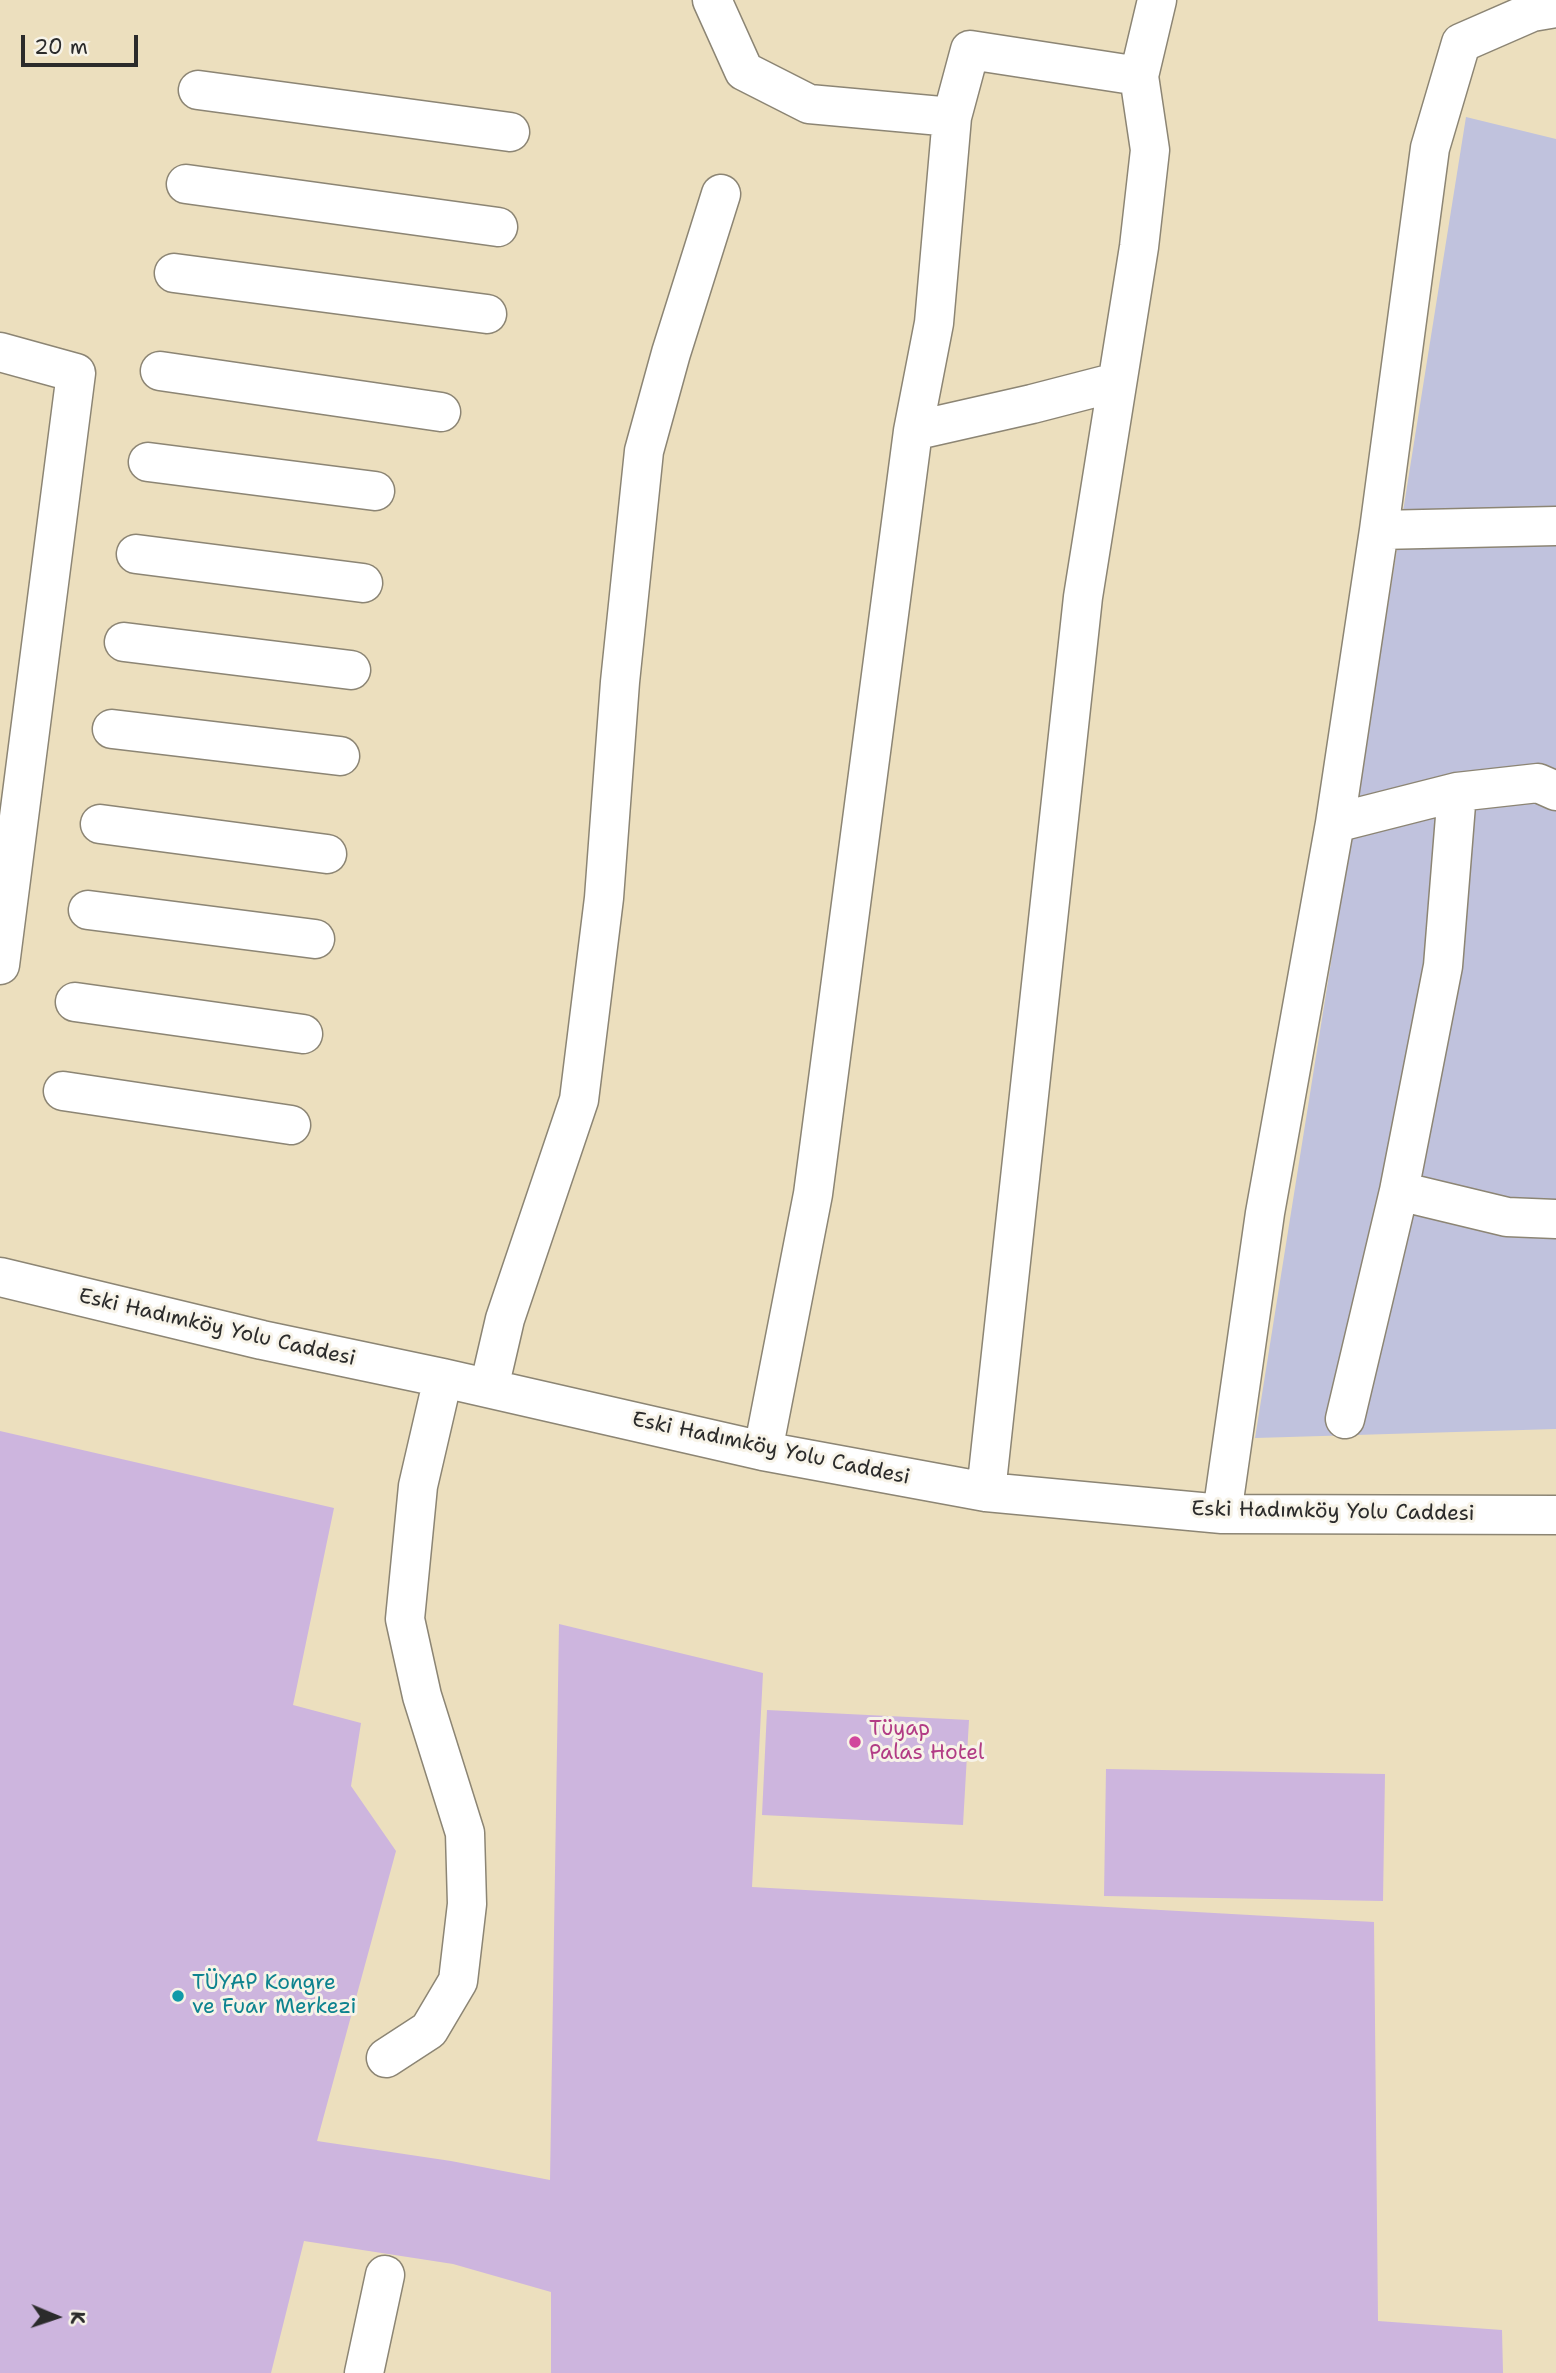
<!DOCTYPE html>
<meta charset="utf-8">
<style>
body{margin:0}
#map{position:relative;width:1556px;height:2373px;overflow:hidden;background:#ecdfbe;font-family:"Shantell Sans",sans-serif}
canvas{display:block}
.north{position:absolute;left:21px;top:2282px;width:70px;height:70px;-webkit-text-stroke:5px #f7f3e8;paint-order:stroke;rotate:92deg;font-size:19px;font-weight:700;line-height:28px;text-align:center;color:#2b2b2b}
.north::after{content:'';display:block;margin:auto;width:24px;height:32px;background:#2b2b2b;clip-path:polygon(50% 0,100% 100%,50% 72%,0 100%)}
.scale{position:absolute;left:21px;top:35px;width:117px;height:32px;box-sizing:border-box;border:4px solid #2b2b2b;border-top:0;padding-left:9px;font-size:21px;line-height:24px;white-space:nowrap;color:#2b2b2b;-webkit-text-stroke:5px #f7f3e8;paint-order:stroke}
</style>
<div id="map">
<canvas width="1556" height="2373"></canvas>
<div class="north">K</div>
<div class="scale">20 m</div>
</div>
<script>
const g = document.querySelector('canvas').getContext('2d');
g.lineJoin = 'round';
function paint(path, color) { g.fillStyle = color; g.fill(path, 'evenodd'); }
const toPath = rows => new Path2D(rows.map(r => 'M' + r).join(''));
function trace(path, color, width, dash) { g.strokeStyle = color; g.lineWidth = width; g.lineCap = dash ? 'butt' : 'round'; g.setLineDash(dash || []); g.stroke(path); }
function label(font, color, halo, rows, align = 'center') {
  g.font = font + ' "Shantell Sans",sans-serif'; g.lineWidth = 6; g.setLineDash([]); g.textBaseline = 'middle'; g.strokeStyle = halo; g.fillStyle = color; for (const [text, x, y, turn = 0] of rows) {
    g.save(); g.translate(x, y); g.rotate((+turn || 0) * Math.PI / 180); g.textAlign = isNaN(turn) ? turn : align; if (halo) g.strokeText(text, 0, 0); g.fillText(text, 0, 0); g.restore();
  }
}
paint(toPath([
 [1466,117,1556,139,1556,1429,1255,1438]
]), '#c0c2dd');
paint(toPath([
 [0,1431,334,1508,293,1705,361,1723,351,1786,396,1851,317,2141,451,2161,550,2180,559,1624,763,1673,752,1887,1374,1922,1378,2321,1502,2330,1503,2373,551,2373,551,2292,453,2264,304,2241,271,2373,0,2373],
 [767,1710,969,1720,963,1825,762,1815],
 [1106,1769,1385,1774,1383,1901,1104,1896]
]), '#cdb5de');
const minor = toPath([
 [712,0,744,71,809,104,952,117],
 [1139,76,1157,0],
 [198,90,510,132],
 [186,184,498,227],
 [174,273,487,314],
 [0,352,76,373,0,965],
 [160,371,441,412],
 [913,431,1032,404,1117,382],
 [148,462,375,491],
 [1379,530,1556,526],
 [136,554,363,583],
 [124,642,351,670],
 [112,729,340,756],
 [1335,823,1457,792,1538,783,1556,791],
 [100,824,327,854],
 [88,910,315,939],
 [75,1002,303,1034],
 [63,1091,291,1125],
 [1399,1191,1507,1217,1556,1219],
 [0,1277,262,1340,443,1378,763,1451,986,1492,1222,1514,1556,1515],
 [489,1388,505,1319,579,1100,604,898,620,682,644,451,671,353,721,194],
 [1345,1419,1399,1191,1443,966,1457,792],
 [763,1451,813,1194,913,431,934,323,952,117,970,50,1139,76,1150,150,1139,247,1083,597,986,1492],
 [1222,1514,1265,1213,1335,823,1379,530,1430,148,1461,43,1532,12,1556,8],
 [386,2058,429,2030,458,1981,467,1904,465,1833,422,1696,405,1619,418,1486,443,1378],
 [364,2373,385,2275]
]);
trace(minor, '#8c8574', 41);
trace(minor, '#fff', 38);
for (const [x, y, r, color] of [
 [855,1742,7,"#d1479c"],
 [178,1996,7,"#0f9aa8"]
]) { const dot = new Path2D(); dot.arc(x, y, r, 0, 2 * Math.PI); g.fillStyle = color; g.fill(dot); trace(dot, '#f7f3e8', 2.5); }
label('21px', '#2b2b2b', '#f7f3e8', [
 ["Eski Hadımköy Yolu Caddesi",217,1328,13],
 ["Eski Hadımköy Yolu Caddesi",771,1449,12],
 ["Eski Hadımköy Yolu Caddesi",1333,1512,1]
]);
label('21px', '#b23c85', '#f7f3e8', [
 ["Tüyap",869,1730],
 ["Palas Hotel",869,1754]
], 'left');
label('21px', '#0d838f', '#f7f3e8', [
 ["TÜYAP Kongre",192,1984],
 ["ve Fuar Merkezi",192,2008]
], 'left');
</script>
